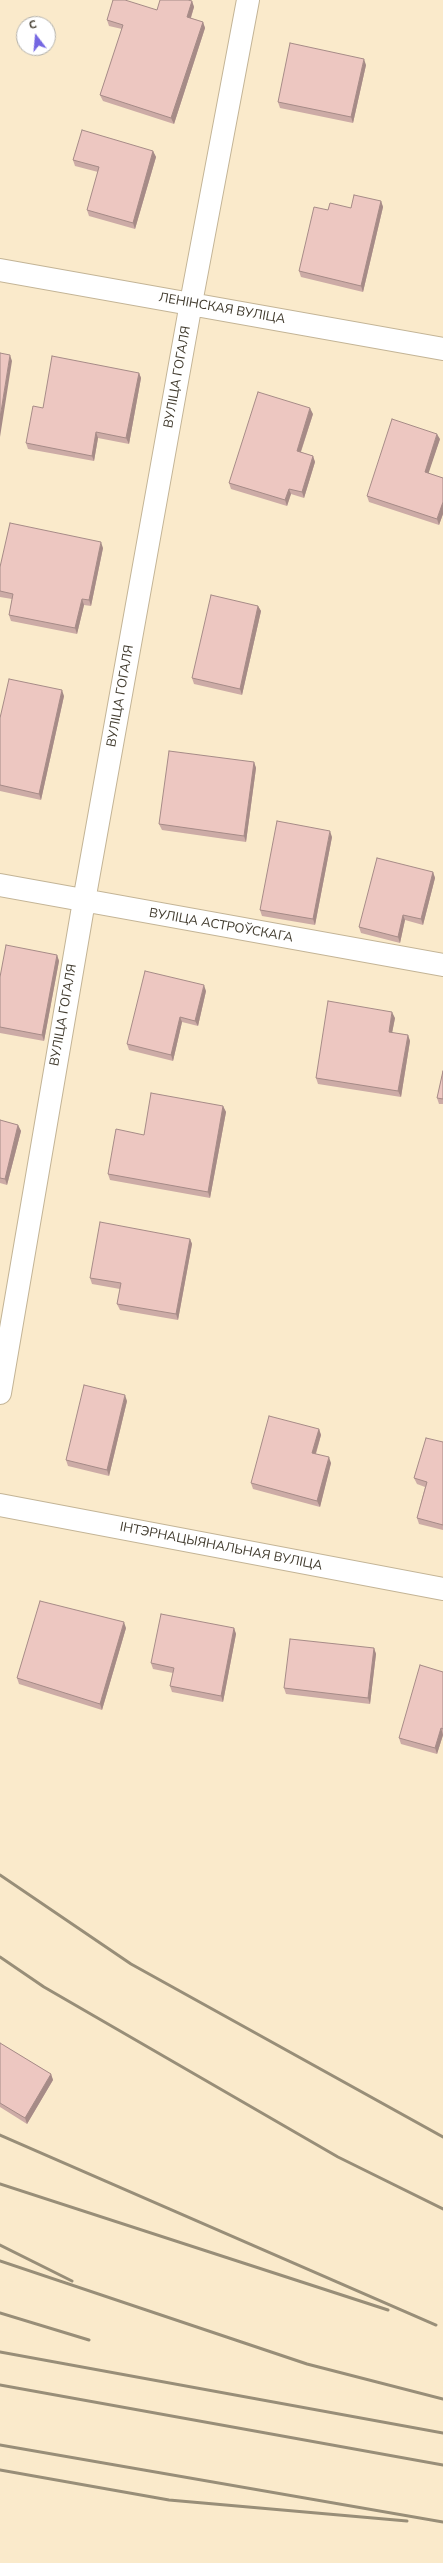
<!DOCTYPE html>
<meta charset="utf-8">
<style>
body{margin:0}
#map{position:relative;width:443px;height:2563px;overflow:hidden;background:#faeacb;font-family:"Nunito Sans",sans-serif}
canvas{display:block}
.north{position:absolute;left:16px;top:16px;width:40px;height:40px;box-sizing:border-box;background:#fff;border:1px solid #b3b1ab;border-radius:50%;rotate:344deg;font-size:11px;font-weight:700;line-height:16px;text-align:center;color:#413b2e}
.north::after{content:'';display:block;margin:auto;width:14px;height:18px;background:#7567e2;clip-path:polygon(50% 0,100% 100%,50% 72%,0 100%)}
</style>
<div id="map">
<canvas width="443" height="2563"></canvas>
<div class="north">С</div>
</div>
<script>
const g = document.querySelector('canvas').getContext('2d');
g.lineJoin = 'round';
const toPath = rows => new Path2D(rows.map(r => 'M' + r).join(''));
function trace(path, color, width, dash) { g.strokeStyle = color; g.lineWidth = width; g.lineCap = dash ? 'butt' : 'round'; g.setLineDash(dash || []); g.stroke(path); }
function paint(path, color) { g.fillStyle = color; g.fill(path, 'evenodd'); }
function label(font, color, halo, rows, align = 'center') {
  g.font = font + ' "Nunito Sans",sans-serif'; g.lineWidth = 4; g.setLineDash([]); g.textBaseline = 'middle'; g.strokeStyle = halo; g.fillStyle = color; for (const [text, x, y, turn = 0] of rows) {
    g.save(); g.translate(x, y); g.rotate((+turn || 0) * Math.PI / 180); g.textAlign = isNaN(turn) ? turn : align; if (halo) g.strokeText(text, 0, 0); g.fillText(text, 0, 0); g.restore();
  }
}
const minor = toPath([
 [0,270,443,349],
 [0,885,443,965],
 [0,1393,84,901,191,303,248,0],
 [0,1505,443,1589]
]);
trace(minor, '#c3b496', 24);
trace(minor, '#fff', 22);
trace(toPath([
 [0,1875,131,1964,443,2137],
 [0,1957,44,1987,338,2157,443,2209],
 [0,2135,436,2325],
 [0,2184,388,2310],
 [0,2245,72,2281],
 [0,2261,307,2364,443,2399],
 [0,2313,89,2340],
 [0,2352,443,2433],
 [0,2385,443,2465],
 [0,2445,443,2522],
 [0,2470,169,2500,407,2521]
]), '#988e78', 3);
paint(toPath([
 [192,1,194,7,191,18,203,22,205,28,174,124,103,101,100,95,122,29,109,26,107,20,157,10],
 [366,65,353,123,280,108,278,102],
 [153,151,156,157,135,229,89,216,87,210,98,172,75,166,73,160],
 [381,201,383,207,363,292,301,277,299,271,328,210,351,208],
 [139,373,141,378,129,444,98,438,94,461,28,449,26,443],
 [313,414,301,452,313,456,315,462,304,498,291,494,287,506,231,489,229,483],
 [440,439,428,473,443,478,443,514,439,525,369,502,367,496],
 [103,548,91,606,84,605,77,634,11,621,9,615,12,599,0,597,0,567],
 [258,606,261,611,242,695,194,684,192,678],
 [64,696,41,800,0,791,0,718],
 [254,762,256,768,246,842,162,830,159,824],
 [332,837,315,925,262,916,260,910],
 [433,872,435,878,423,925,405,920,400,943,361,933,359,927],
 [57,955,59,961,44,1041,0,1033,0,977],
 [206,991,198,1026,182,1022,173,1061,129,1050,127,1044],
 [395,1018,392,1033,408,1035,410,1041,401,1097,318,1084,316,1078],
 [443,1071,443,1104,439,1104,437,1098],
 [223,1106,226,1112,210,1198,110,1180,108,1174,144,1135],
 [0,1120,18,1125,21,1131,7,1185,0,1183],
 [190,1239,192,1244,178,1320,120,1310,117,1304,120,1289,92,1284,90,1278],
 [127,1401,109,1476,68,1466,66,1460],
 [319,1429,321,1435,316,1454,331,1463,320,1507,253,1489,251,1483],
 [443,1442,443,1530,419,1524,417,1518,425,1487,417,1484,414,1478],
 [126,1628,102,1710,19,1684,17,1678],
 [234,1628,236,1634,223,1702,172,1692,170,1686,173,1673,153,1669,151,1663],
 [374,1648,376,1654,370,1704,286,1694,284,1688],
 [443,1672,443,1735,437,1754,401,1744,399,1738],
 [0,2043,51,2074,53,2080,27,2124,0,2107]
]), '#ccaba6');
paint(toPath([
 [192,1,194,7,189,23,187,17],
 [203,22,205,28,174,124,171,118],
 [364,59,366,65,353,123,351,117],
 [153,151,156,157,135,229,133,223],
 [381,201,383,207,363,292,361,286],
 [10,355,12,361,0,437,0,418],
 [139,373,141,378,129,444,126,438],
 [310,408,313,414,299,457,297,451],
 [96,432,98,438,94,461,92,456],
 [437,434,440,439,427,478,425,472],
 [313,456,315,462,304,498,302,492],
 [289,489,291,494,287,506,285,500],
 [443,502,443,514,439,525,437,519],
 [101,542,103,548,91,606,89,600],
 [82,599,84,605,77,634,75,628],
 [258,606,261,611,242,695,240,689],
 [62,690,64,696,41,800,39,794],
 [254,762,256,768,246,842,244,836],
 [330,831,332,837,315,925,313,919],
 [433,872,435,878,423,925,421,919],
 [403,915,405,920,400,943,398,937],
 [57,955,59,961,44,1041,42,1035],
 [204,985,206,991,198,1026,195,1021],
 [392,1012,395,1018,391,1038,389,1032],
 [180,1017,182,1022,173,1061,171,1055],
 [408,1035,410,1041,401,1097,398,1091],
 [223,1106,226,1112,210,1198,208,1192],
 [18,1125,21,1131,7,1185,5,1179],
 [190,1239,192,1244,178,1320,176,1314],
 [125,1395,127,1401,109,1476,107,1470],
 [319,1429,321,1435,314,1459,312,1453],
 [329,1457,331,1463,320,1507,317,1501],
 [124,1622,126,1628,102,1710,100,1704],
 [234,1628,236,1634,223,1702,221,1696],
 [374,1648,376,1654,370,1704,368,1698],
 [441,1728,443,1735,437,1754,435,1748],
 [51,2074,53,2080,27,2124,25,2118]
]), '#a68b87');
const building = toPath([
 [113,0,125,0,157,10,160,0,188,0,192,1,187,17,203,22,171,118,100,95,123,25,107,20,113,0],
 [290,43,364,59,351,117,278,102,290,43],
 [82,130,153,151,133,223,87,210,99,167,73,160,82,130],
 [354,195,381,201,361,286,299,271,314,207,328,210,330,203,351,208,354,195],
 [0,353,10,355,0,418,0,353],
 [52,356,139,373,126,438,96,432,92,456,26,443,33,406,43,408,52,356],
 [258,392,310,408,297,451,313,456,302,492,289,489,285,500,229,483,258,392],
 [392,419,437,434,425,472,443,478,443,502,437,519,367,496,392,419],
 [10,523,101,542,89,600,82,599,75,628,9,615,13,594,0,591,0,567,10,523],
 [211,595,258,606,240,689,192,678,211,595],
 [9,679,62,690,39,794,0,785,0,718,9,679],
 [169,751,254,762,244,836,159,824,169,751],
 [277,821,330,831,313,919,260,910,277,821],
 [377,858,433,872,421,919,403,915,398,937,359,927,377,858],
 [6,945,57,955,42,1035,0,1027,0,977,6,945],
 [145,971,204,985,195,1021,180,1017,171,1055,127,1044,145,971],
 [328,1001,392,1012,389,1032,408,1035,398,1091,316,1078,328,1001],
 [443,1071,443,1099,437,1098,443,1071],
 [151,1093,223,1106,208,1192,108,1174,116,1129,144,1135,151,1093],
 [0,1120,18,1125,5,1179,0,1178,0,1120],
 [100,1222,190,1239,176,1314,117,1304,121,1283,90,1278,100,1222],
 [84,1385,125,1395,107,1470,66,1460,84,1385],
 [269,1416,319,1429,312,1453,329,1457,317,1501,251,1483,269,1416],
 [426,1438,443,1442,443,1525,417,1518,427,1482,414,1478,426,1438],
 [40,1601,124,1622,100,1704,17,1678,40,1601],
 [161,1614,234,1628,221,1696,170,1686,174,1668,151,1663,161,1614],
 [290,1639,374,1648,368,1698,284,1688,290,1639],
 [420,1665,443,1672,443,1729,441,1728,435,1748,399,1738,420,1665],
 [0,2043,51,2074,25,2118,0,2103,0,2043]
]);
paint(building, '#edc7c1');
trace(building, '#a68b87', 1);
label('13px', '#413b2e', '#fff', [
 ["ЛЕНІНСКАЯ ВУЛІЦА",222,309,10],
 ["ВУЛІЦА ГОГАЛЯ",178,377,-80],
 ["ВУЛІЦА ГОГАЛЯ",121,696,-80],
 ["ВУЛІЦА АСТРОЎСКАГА",221,926,10],
 ["ВУЛІЦА ГОГАЛЯ",64,1015,-80],
 ["ІНТЭРНАЦЫЯНАЛЬНАЯ ВУЛІЦА",221,1547,11]
]);
</script>
